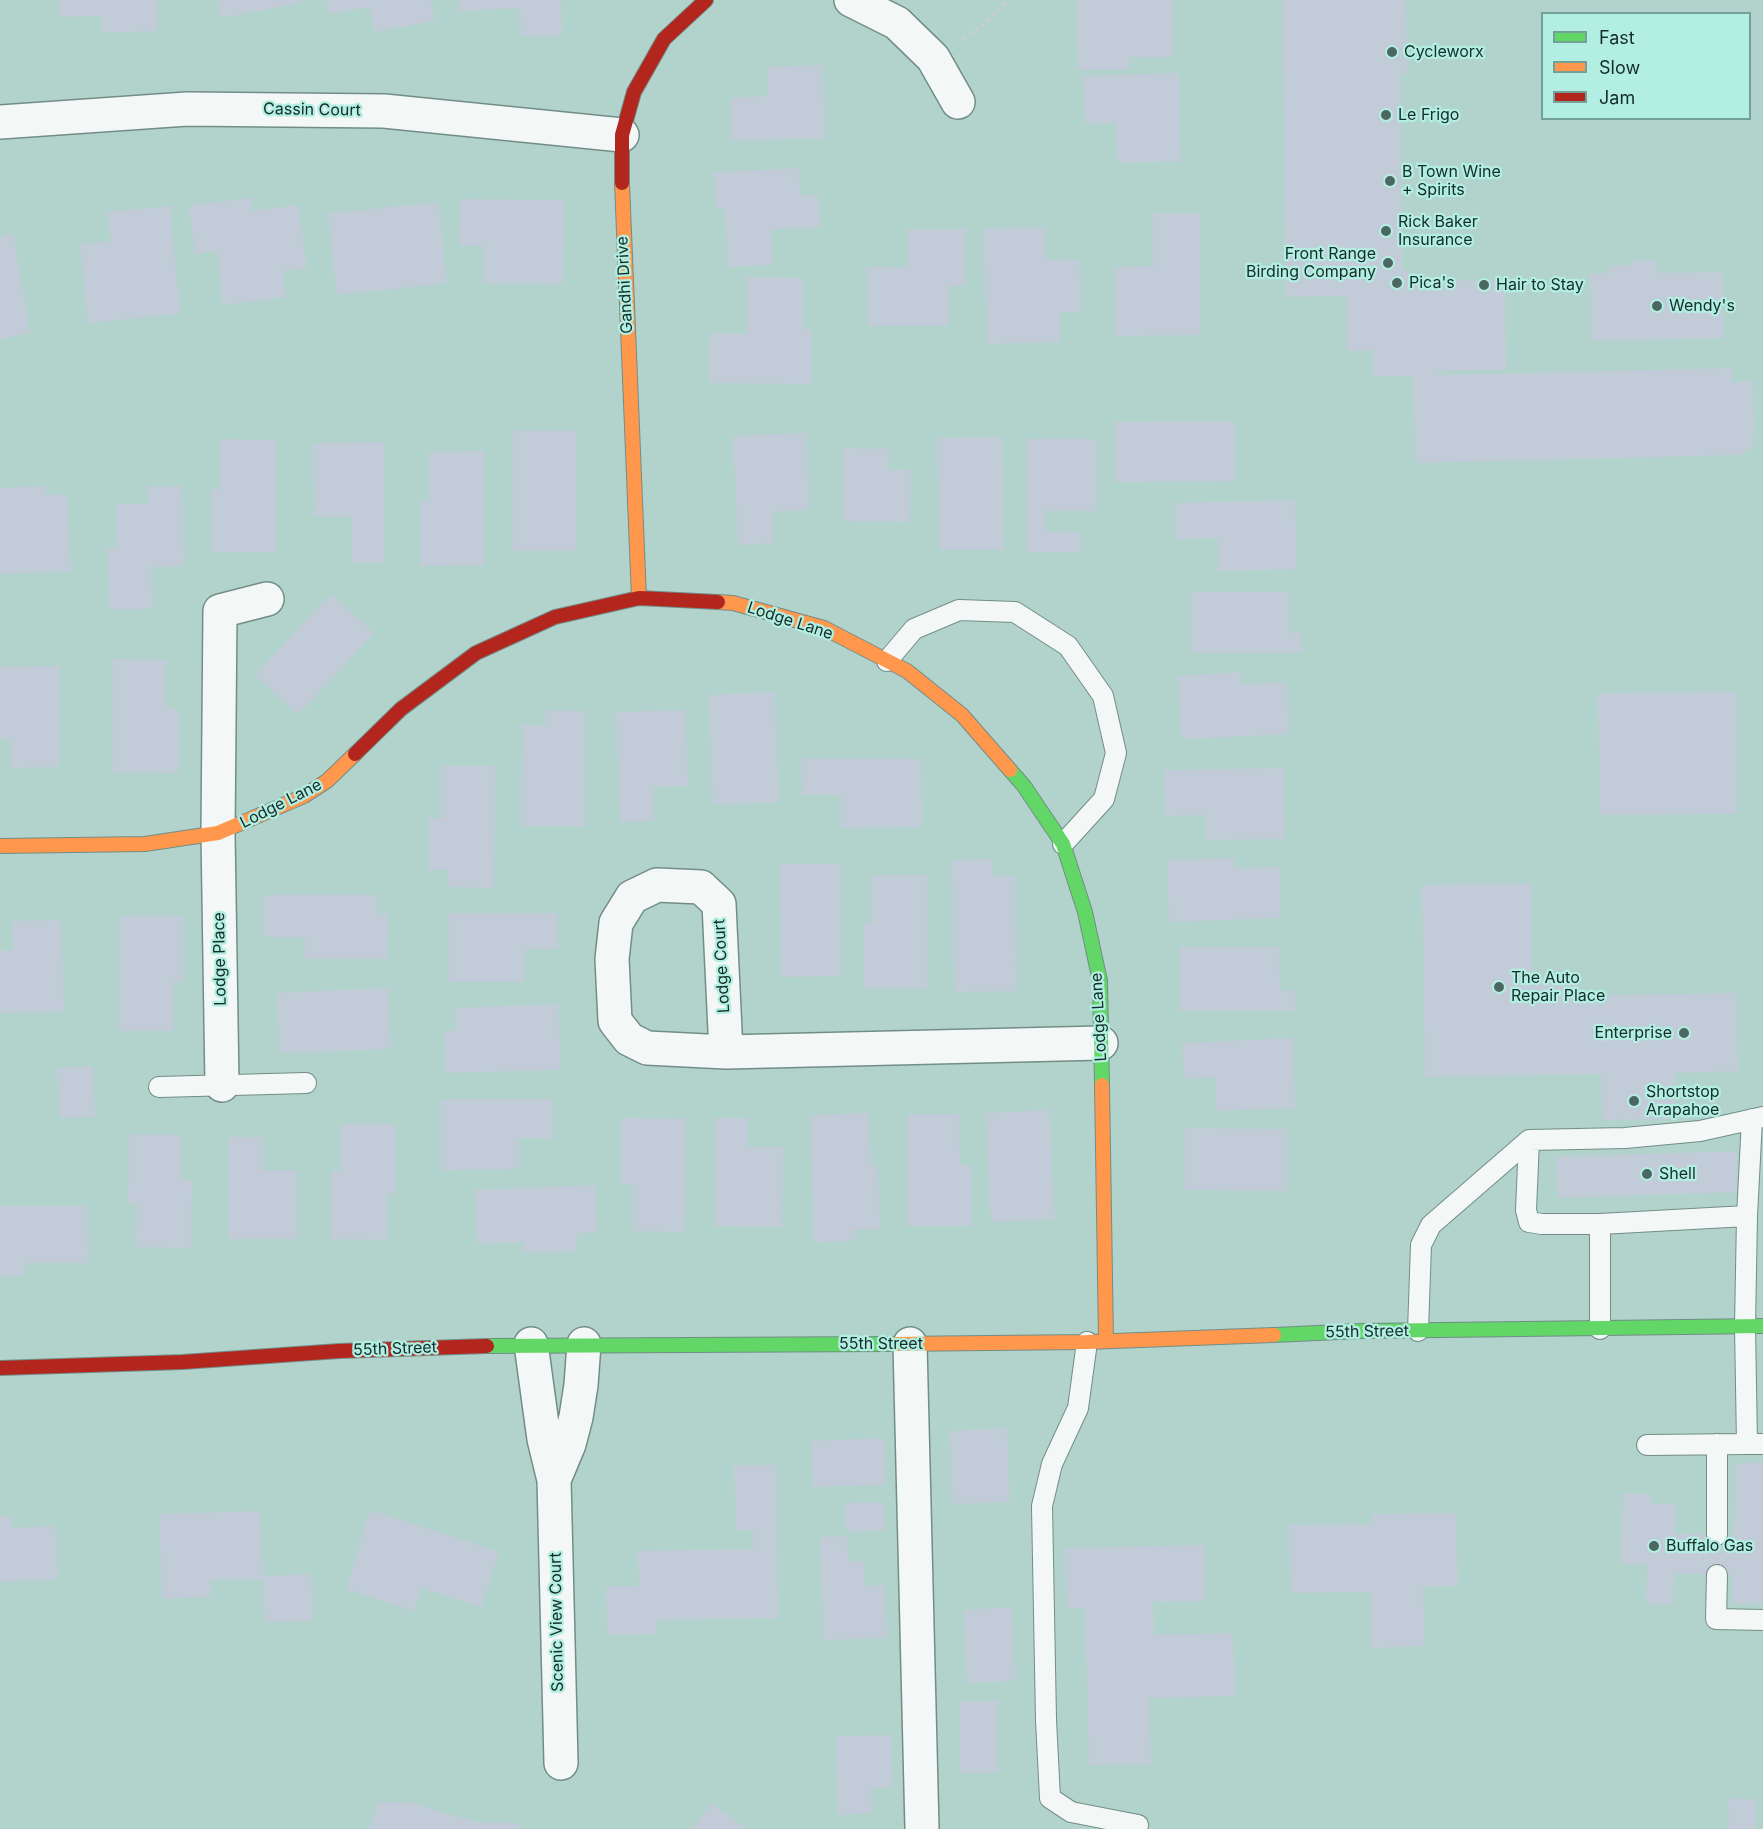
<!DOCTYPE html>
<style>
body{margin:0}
#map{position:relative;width:1763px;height:1829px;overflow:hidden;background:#b2d3cc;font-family:Inter,sans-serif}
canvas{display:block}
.legend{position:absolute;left:1541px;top:12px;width:210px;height:108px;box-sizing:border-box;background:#b2eee1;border:2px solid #73a197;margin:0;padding:8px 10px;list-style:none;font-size:18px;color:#142d28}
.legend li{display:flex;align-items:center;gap:12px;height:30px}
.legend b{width:30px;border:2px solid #73a197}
</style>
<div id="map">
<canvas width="1763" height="1829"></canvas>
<ul class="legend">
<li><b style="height:8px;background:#63d668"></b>Fast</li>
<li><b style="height:8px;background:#ff974d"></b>Slow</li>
<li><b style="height:8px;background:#b3261e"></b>Jam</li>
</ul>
</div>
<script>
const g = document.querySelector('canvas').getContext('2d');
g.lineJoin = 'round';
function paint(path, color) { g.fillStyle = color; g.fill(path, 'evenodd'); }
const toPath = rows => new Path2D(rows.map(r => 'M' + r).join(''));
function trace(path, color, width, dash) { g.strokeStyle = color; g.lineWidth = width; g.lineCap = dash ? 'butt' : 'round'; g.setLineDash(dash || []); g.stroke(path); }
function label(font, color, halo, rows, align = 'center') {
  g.font = font + ' Inter,sans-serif'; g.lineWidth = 4.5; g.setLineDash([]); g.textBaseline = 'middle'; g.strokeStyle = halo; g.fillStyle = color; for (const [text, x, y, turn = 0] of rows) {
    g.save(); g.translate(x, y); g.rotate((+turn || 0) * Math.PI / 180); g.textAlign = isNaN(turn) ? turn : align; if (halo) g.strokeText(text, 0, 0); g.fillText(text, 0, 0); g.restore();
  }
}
paint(toPath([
 [58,0,157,0,158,31,102,33,102,16,59,17],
 [217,0,301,0,301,3,220,18],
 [326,0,431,0,435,21,374,32,370,7,328,14],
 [458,0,561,0,562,36,521,37,520,8,459,11],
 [1077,0,1173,0,1173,57,1130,57,1129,70,1078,70],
 [1282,0,1406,0,1407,74,1400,74,1402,268,1420,281,1505,280,1506,370,1437,371,1437,375,1732,368,1732,382,1753,381,1754,433,1752,447,1739,455,1416,463,1413,376,1373,376,1373,350,1347,351,1346,296,1286,297],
 [822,65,825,138,731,141,730,98,768,96,767,67],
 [1179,73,1181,161,1117,163,1116,123,1085,124,1083,76],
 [799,168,800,195,818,195,820,227,771,230,773,265,728,267,725,209,716,210,714,172],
 [251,198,252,211,298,205,307,268,283,271,286,297,223,305,217,251,195,254,189,205],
 [460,199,564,200,563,284,483,283,483,246,459,246],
 [438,202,447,283,337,295,328,214],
 [170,206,180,314,88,323,80,244,111,241,108,212],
 [1153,213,1200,213,1201,335,1115,336,1114,267,1153,266],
 [1045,227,1046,260,1079,259,1081,312,1060,312,1061,342,987,344,983,229],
 [908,229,966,229,966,286,949,286,949,326,867,326,867,267,908,267],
 [13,234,30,333,0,339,0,236],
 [1656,260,1656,273,1722,272,1724,338,1592,341,1590,274,1609,273,1609,266,1630,265,1630,261],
 [747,277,803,278,802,329,812,329,811,384,709,383,710,333,746,334],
 [1234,421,1235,481,1115,482,1114,422],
 [513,431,577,431,576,551,513,551],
 [806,433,809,510,773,512,774,543,738,545,733,436],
 [1002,437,1003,550,939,550,937,438],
 [220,439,276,440,276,552,211,552,211,489,220,489],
 [1026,439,1096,439,1096,511,1046,511,1046,532,1080,532,1080,552,1027,552],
 [384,442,385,563,352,563,352,517,314,517,313,443],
 [843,448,889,449,888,470,911,470,910,522,842,521],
 [484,451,484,565,420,566,420,501,429,501,429,452],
 [46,486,46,495,67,494,71,571,0,574,0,488],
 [182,486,184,566,151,567,152,609,109,609,108,548,117,548,116,504,148,504,147,487],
 [1295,500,1297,569,1218,571,1218,538,1176,539,1175,503],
 [1192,592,1288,592,1288,633,1302,633,1302,653,1191,653],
 [331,594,374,633,298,715,255,675],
 [113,659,166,660,166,708,178,709,178,773,113,772],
 [59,666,59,767,10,768,10,739,0,739,0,667],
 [1240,672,1241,684,1286,682,1289,734,1181,739,1178,676],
 [774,692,779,802,713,805,709,695],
 [1736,692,1737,814,1600,815,1598,693],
 [685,710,688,786,653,787,654,821,620,822,616,712],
 [545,711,585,711,585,826,521,826,522,725,546,725],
 [801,759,921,759,922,827,841,828,841,795,802,795],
 [441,766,495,766,494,888,448,887,448,870,429,870,429,818,441,818],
 [1284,768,1285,839,1206,840,1206,815,1165,816,1164,770],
 [1234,858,1235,868,1280,867,1281,918,1169,922,1167,860],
 [993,859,993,876,1015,876,1016,991,954,992,952,860],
 [780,864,840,864,841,976,781,977],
 [871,875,927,875,927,988,863,988,863,922,871,923],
 [1531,883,1532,978,1575,978,1575,996,1736,993,1738,1071,1675,1073,1676,1119,1602,1120,1601,1074,1425,1077,1422,885],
 [264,895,377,895,377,914,388,914,387,959,305,959,305,937,264,937],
 [449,913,558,913,558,949,525,949,525,982,449,982],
 [119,916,183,916,183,982,174,982,174,1031,119,1031],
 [61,920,64,1011,0,1013,0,950,13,950,12,921],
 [1180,947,1279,947,1280,991,1295,991,1295,1011,1180,1011],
 [388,988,391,1049,280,1053,277,993],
 [558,1004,561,1070,446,1073,444,1031,456,1030,455,1008],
 [1293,1038,1295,1108,1216,1111,1215,1077,1184,1079,1182,1043],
 [93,1066,95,1117,59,1118,57,1068],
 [441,1099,552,1099,552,1138,519,1138,519,1169,441,1170],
 [1049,1110,1055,1219,991,1222,985,1113],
 [869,1113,871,1166,878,1166,880,1229,854,1230,855,1241,814,1242,810,1115],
 [907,1114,959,1114,960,1165,971,1165,972,1226,907,1226],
 [622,1118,686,1119,685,1232,633,1231,633,1184,622,1184],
 [715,1118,748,1118,748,1147,783,1147,782,1227,714,1226],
 [341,1124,396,1124,396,1193,387,1194,387,1240,330,1239,331,1170,341,1171],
 [1185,1128,1287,1129,1287,1191,1185,1190],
 [129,1135,181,1135,181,1180,192,1180,191,1248,136,1247,137,1203,128,1203],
 [228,1137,263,1137,263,1170,297,1170,297,1239,228,1239],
 [1736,1151,1737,1192,1558,1198,1556,1157],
 [596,1185,597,1232,577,1233,577,1251,523,1253,523,1242,477,1244,475,1190],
 [0,1206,87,1206,88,1263,25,1263,25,1276,0,1276],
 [1007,1428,1010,1502,953,1504,950,1431],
 [884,1438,886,1485,813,1487,811,1441],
 [1736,1463,1763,1463,1763,1604,1732,1603,1732,1575,1674,1574,1673,1605,1646,1604,1647,1565,1621,1564,1623,1494,1652,1494,1651,1503,1675,1504,1675,1534,1734,1535],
 [734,1465,776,1465,778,1618,656,1620,656,1634,607,1635,606,1586,639,1586,638,1551,753,1549,753,1530,736,1530],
 [884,1502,885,1530,846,1532,845,1503],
 [370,1510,499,1552,481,1607,421,1588,414,1611,346,1589],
 [260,1511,263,1576,311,1574,313,1621,265,1622,263,1579,210,1580,211,1597,162,1599,159,1514],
 [1456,1513,1458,1586,1423,1587,1425,1646,1371,1648,1370,1592,1290,1593,1289,1525,1372,1524,1371,1514],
 [12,1516,12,1528,55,1526,58,1579,0,1582,0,1517],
 [847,1536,848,1561,864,1561,865,1586,885,1585,887,1638,824,1640,820,1537],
 [1205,1545,1206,1601,1153,1602,1154,1635,1233,1633,1235,1696,1149,1698,1151,1764,1089,1765,1085,1608,1066,1608,1065,1548],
 [1012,1607,1015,1681,967,1683,964,1610],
 [959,1701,998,1701,998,1773,959,1773],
 [892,1735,893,1787,871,1788,872,1813,838,1815,836,1736],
 [1728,1799,1755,1799,1756,1829,1729,1829],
 [378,1802,408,1802,480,1823,518,1823,519,1829,370,1829],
 [713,1803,745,1829,692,1829]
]), '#c2ccd8');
const lane = toPath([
 [887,661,914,629,959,610,1015,612,1068,646,1103,696,1116,753,1104,799,1063,844],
 [159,1087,306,1083],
 [1529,1140,1526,1210,1529,1222,1542,1224,1600,1224],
 [1747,1216,1752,1119],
 [1600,1329,1600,1224,1747,1216,1745,1326,1747,1444,1763,1444],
 [1418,1331,1421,1245,1431,1225,1529,1140,1625,1138,1700,1131,1763,1117],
 [1087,1342,1078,1408,1052,1464,1042,1506,1046,1720,1050,1798,1071,1812,1138,1825],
 [1647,1445,1747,1444],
 [1717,1535,1717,1444],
 [1717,1575,1716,1619,1763,1620]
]);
const street = toPath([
 [851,0,897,23,933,58,958,102],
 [0,122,187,109,384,111,622,135],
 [657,885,701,887,719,904,726,1052,647,1048,629,1039,615,1021,612,959,616,923,632,897,657,885],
 [726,1052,1101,1043],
 [222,1085,218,833,220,611,267,599],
 [531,1344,544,1439,554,1480,561,1763],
 [910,1344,922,1829],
 [554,1480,569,1444,576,1417,581,1385,584,1344]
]);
const fast = toPath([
 [1010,770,1024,786,1063,844,1085,912,1100,981,1102,1085],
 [1274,1335,1361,1331,1763,1326],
 [487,1346,891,1344]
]);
const slow = toPath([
 [622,183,639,598],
 [718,602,733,603,824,628,907,671,962,715,1010,770],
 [0,846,145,844,218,833,304,796,327,781,355,754],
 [1102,1085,1106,1341],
 [891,1344,1087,1342,1274,1335]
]);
const jam = toPath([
 [622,183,622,135,634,92,664,39,706,0],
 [355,754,401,709,476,653,555,617,639,598,718,602],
 [0,1368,183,1362,339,1351,487,1346]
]);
trace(lane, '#728d87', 22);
trace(street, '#728d87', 36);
trace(fast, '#728d87', 16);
trace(slow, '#728d87', 16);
trace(jam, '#728d87', 16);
trace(toPath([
 [963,39,988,21,1008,0]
]), '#c5cfcd', 4, [4.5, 3]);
trace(lane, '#f3f8f7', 20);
trace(street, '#f3f8f7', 33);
trace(fast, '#63d668', 14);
trace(slow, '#ff974d', 14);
trace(jam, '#b3261e', 14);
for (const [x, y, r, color] of [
 [1392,52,6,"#4b6761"],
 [1386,115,6,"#4b6761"],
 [1390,181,6,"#4b6761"],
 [1386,231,6,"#4b6761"],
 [1388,263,6,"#4b6761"],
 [1397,283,6,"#4b6761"],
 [1484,285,6,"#4b6761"],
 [1657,306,6,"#4b6761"],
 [1499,987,6,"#4b6761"],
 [1684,1033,6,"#4b6761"],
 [1634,1101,6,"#4b6761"],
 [1647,1174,6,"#4b6761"],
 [1654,1546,6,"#4b6761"]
]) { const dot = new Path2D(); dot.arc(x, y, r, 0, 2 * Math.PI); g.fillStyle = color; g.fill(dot); trace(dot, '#b2eee1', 2); }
label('16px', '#142d28', '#b2eee1', [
 ["Cycleworx",1404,52],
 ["Le Frigo",1398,115],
 ["B Town Wine",1402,172],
 ["+ Spirits",1402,190],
 ["Rick Baker",1398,222],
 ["Insurance",1398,240],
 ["Front Range",1376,254,"right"],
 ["Birding Company",1376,272,"right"],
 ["Pica's",1409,283],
 ["Hair to Stay",1496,285],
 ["Wendy's",1669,306],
 ["The Auto",1511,978],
 ["Repair Place",1511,996],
 ["Enterprise",1672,1033,"right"],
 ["Shortstop",1646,1092],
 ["Arapahoe",1646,1110],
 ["Shell",1659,1174],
 ["Buffalo Gas",1666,1546]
], 'left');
label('16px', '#142d28', '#b2eee1', [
 ["Cassin Court",312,110,1],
 ["Gandhi Drive",625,285,-93],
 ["Lodge Lane",790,621,18],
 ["Lodge Lane",281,804,-27],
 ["Lodge Place",220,959,-91],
 ["Lodge Court",722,966,-93],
 ["Lodge Lane",1099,1017,-93],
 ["55th Street",1367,1332,-1],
 ["55th Street",881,1344],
 ["55th Street",395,1349,-2],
 ["Scenic View Court",557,1622,-91]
]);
</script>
